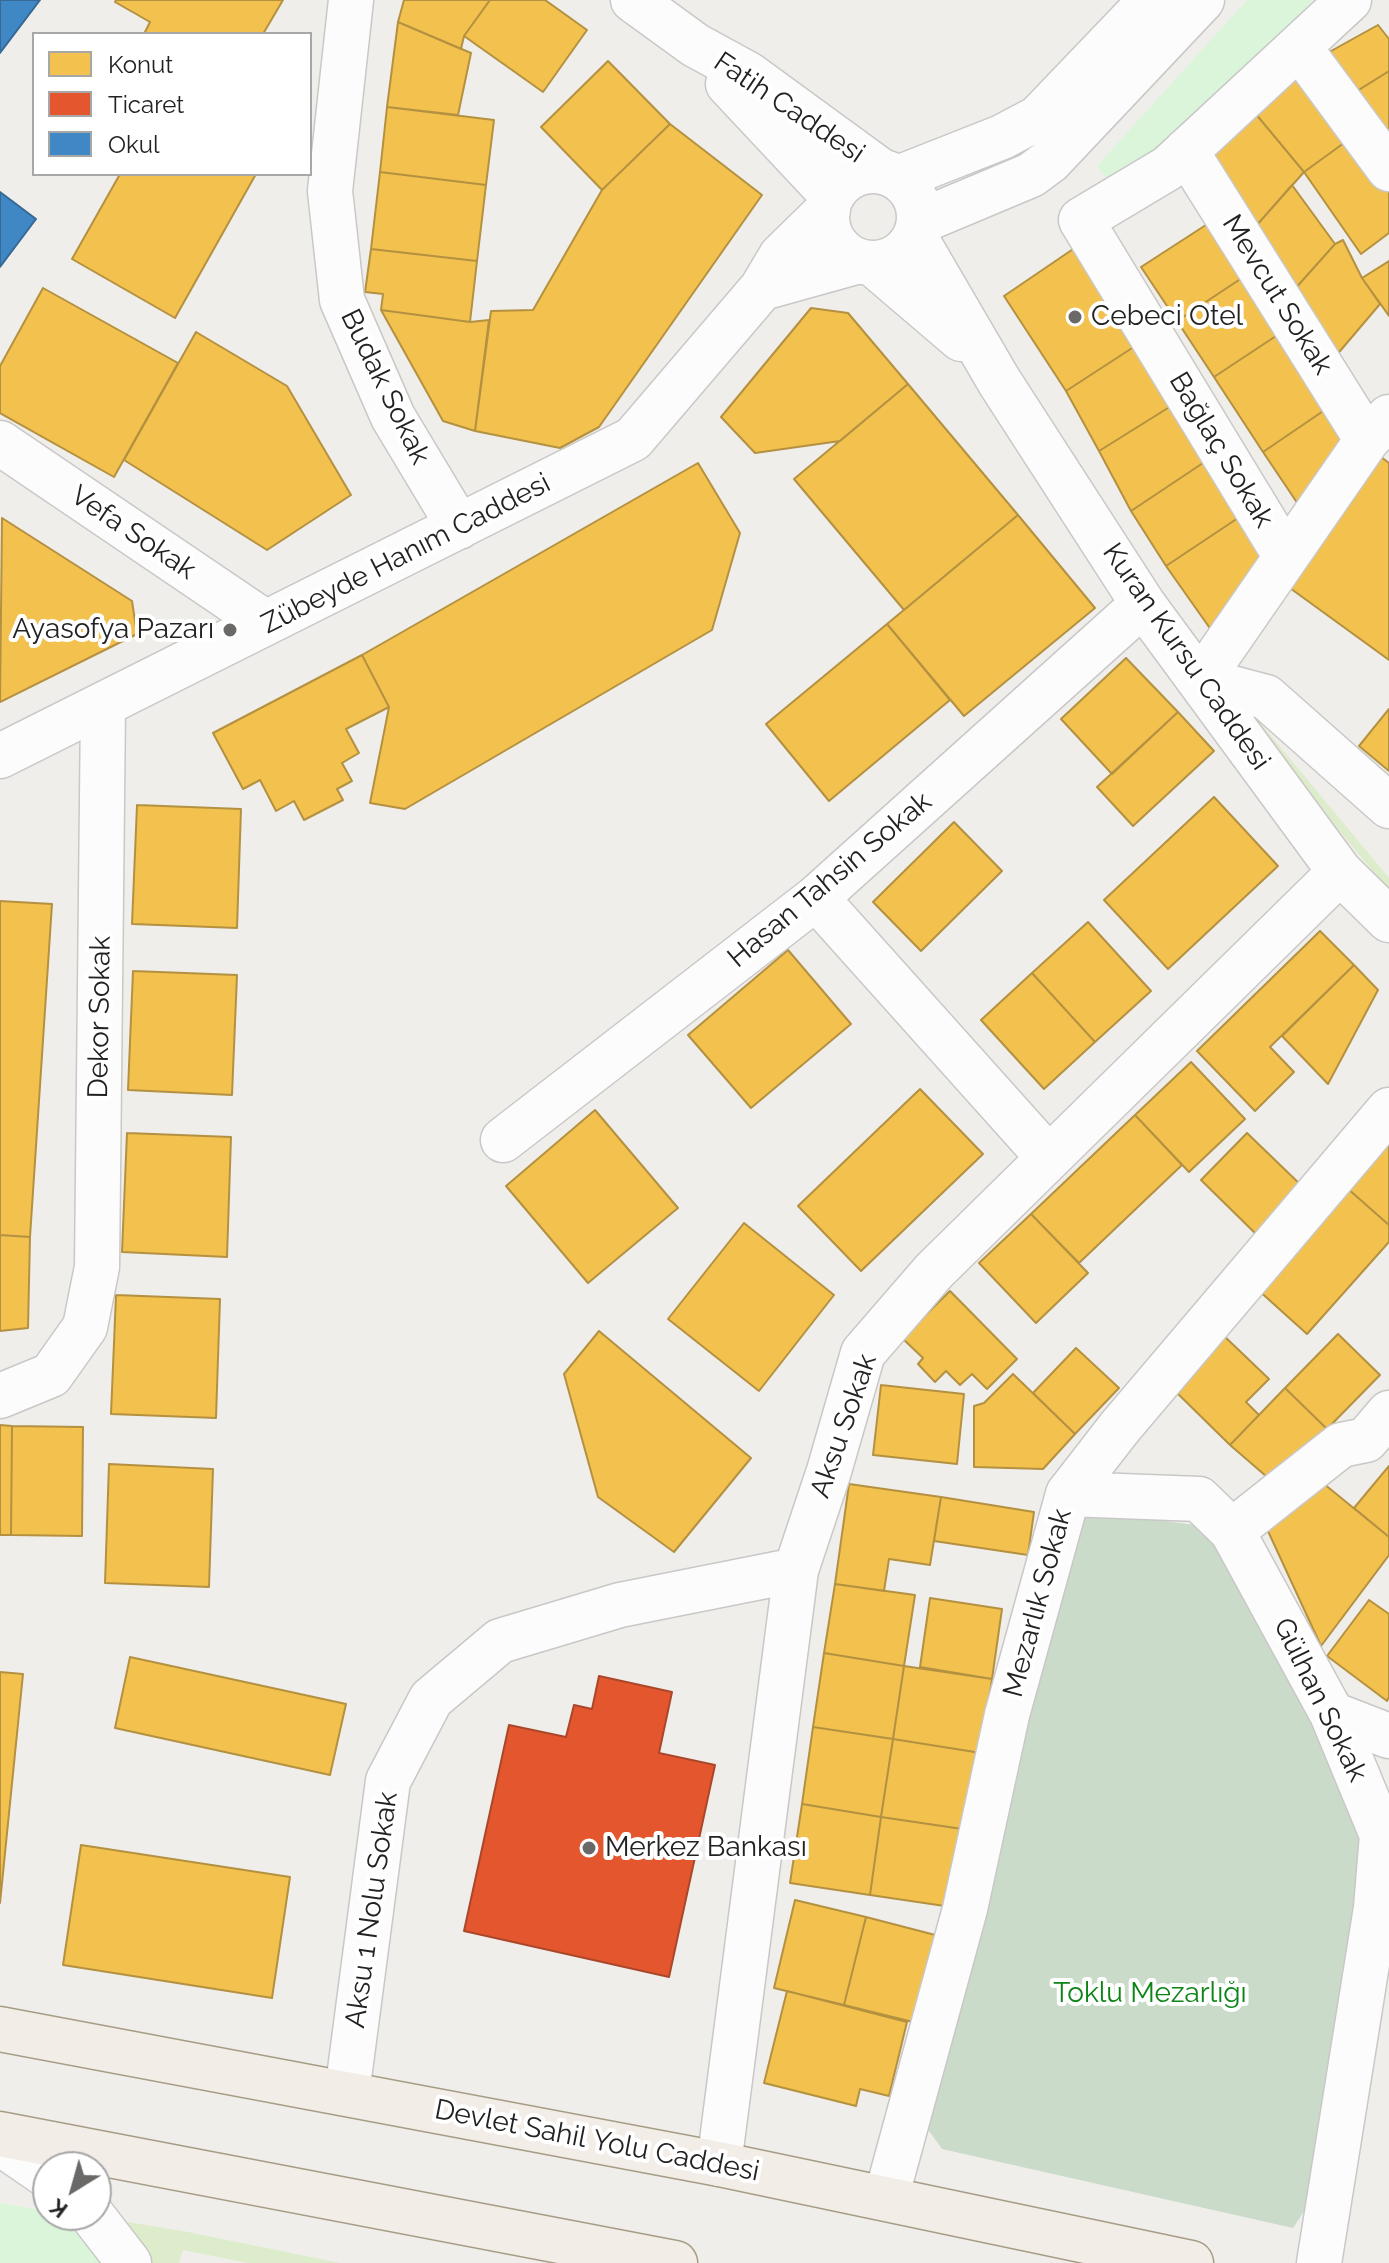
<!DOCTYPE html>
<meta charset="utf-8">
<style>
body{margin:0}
#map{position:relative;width:1389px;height:2263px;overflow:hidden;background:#f0eeeb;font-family:Raleway,sans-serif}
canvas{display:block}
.legend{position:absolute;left:32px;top:32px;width:280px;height:144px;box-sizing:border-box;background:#fff;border:2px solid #a7a7a7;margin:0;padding:10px 14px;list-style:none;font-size:24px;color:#222}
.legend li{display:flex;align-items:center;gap:16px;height:40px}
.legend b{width:40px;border:2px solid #a7a7a7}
.north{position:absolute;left:32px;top:2151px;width:80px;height:80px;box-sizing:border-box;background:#fff;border:2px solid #a7a7a7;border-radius:50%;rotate:217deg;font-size:22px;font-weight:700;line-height:32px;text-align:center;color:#222}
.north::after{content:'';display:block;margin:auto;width:28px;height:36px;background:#6a6968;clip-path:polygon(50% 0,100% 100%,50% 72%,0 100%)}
</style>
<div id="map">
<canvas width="1389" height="2263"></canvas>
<ul class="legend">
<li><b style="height:22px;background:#f2c14e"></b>Konut</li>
<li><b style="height:22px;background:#e4572e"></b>Ticaret</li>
<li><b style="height:22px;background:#3f88c5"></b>Okul</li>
</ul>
<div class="north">K</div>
</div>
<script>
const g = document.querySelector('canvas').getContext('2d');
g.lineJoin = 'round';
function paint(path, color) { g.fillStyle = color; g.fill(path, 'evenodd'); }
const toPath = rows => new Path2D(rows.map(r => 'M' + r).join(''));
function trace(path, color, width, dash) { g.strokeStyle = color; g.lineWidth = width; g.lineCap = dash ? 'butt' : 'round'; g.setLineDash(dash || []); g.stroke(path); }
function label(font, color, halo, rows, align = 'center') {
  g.font = font + ' Raleway,sans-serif'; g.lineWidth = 8; g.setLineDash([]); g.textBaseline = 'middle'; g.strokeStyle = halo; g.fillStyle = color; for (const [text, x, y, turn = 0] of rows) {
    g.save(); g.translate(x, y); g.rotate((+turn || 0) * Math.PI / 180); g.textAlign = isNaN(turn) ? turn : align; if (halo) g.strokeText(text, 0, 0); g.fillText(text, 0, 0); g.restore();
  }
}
paint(toPath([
 [1257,719,1389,878,1389,891,1251,723],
 [121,2221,183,2231,340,2263,248,2263,183,2250,179,2263,151,2263]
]), '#ddeccb');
paint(toPath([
 [1081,1510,1211,1527,1291,1672,1369,1845,1306,2208,1293,2228,942,2149,922,2121]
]), '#cadbca');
paint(toPath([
 [1247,0,1313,0,1261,60,1165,151,1111,185,1097,166],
 [0,2203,48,2211,48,2215,63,2215,101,2263,0,2263]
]), '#daf5da');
const homes = toPath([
 [116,0,283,0,263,34,144,34,150,22,115,2,116,0],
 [404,0,490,0,464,36,461,49,398,22,404,0],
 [490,0,545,0,587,30,543,92,464,36,490,0],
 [398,22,471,53,458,115,387,107,398,22],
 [1378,25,1389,39,1389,71,1349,96,1322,56,1378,25],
 [608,61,670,124,602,190,541,127,608,61],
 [1389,71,1389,129,1377,137,1349,96,1389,71],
 [1306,72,1355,135,1304,172,1250,107,1306,72],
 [387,107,494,120,486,185,380,172,387,107],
 [1250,107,1304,172,1256,226,1206,156,1250,107],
 [670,124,762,195,599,427,560,448,475,431,491,311,533,310,602,190,670,124],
 [1355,135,1389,181,1389,233,1361,254,1304,172,1355,135],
 [380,172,486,185,477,261,371,249,380,172],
 [120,174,256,174,175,318,72,259,120,174],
 [1292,185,1335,244,1294,290,1256,226,1292,185],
 [1212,221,1248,274,1177,321,1141,267,1212,221],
 [1343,240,1362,278,1380,304,1329,364,1294,290,1335,244,1343,240],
 [1082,243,1146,339,1066,391,1004,296,1082,243],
 [371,249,477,261,470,322,381,310,383,294,365,292,371,249],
 [1389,261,1389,316,1362,278,1389,261],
 [1248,274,1285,330,1214,377,1177,321,1248,274],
 [43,288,178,363,114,477,0,413,0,366,43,288],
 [811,308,848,313,908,384,840,441,755,453,721,417,811,308],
 [381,310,470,322,489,320,475,431,443,421,381,310],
 [1285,330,1335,403,1263,452,1214,377,1285,330],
 [196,332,287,386,351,495,267,550,124,460,196,332],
 [1146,339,1184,398,1099,451,1066,391,1146,339],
 [908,384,1018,515,904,610,794,479,908,384],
 [1184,398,1212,457,1131,511,1099,451,1184,398],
 [1335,403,1356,436,1304,513,1263,452,1335,403],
 [1377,454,1389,463,1389,660,1283,583,1377,454],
 [1212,457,1247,512,1166,566,1131,511,1212,457],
 [698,463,740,533,712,630,405,809,370,803,389,707,362,655,698,463],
 [1247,512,1274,552,1214,634,1166,566,1247,512],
 [1018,515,1095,608,964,716,887,624,1018,515],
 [2,518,132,601,137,634,0,702,2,518],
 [887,624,950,700,829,801,766,724,887,624],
 [362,655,389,707,346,729,359,753,342,763,352,781,337,789,343,800,304,820,294,801,276,811,260,780,243,789,213,733,362,655],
 [1126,658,1178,712,1112,774,1061,719,1126,658],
 [1389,709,1389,771,1359,746,1389,709],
 [1178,712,1214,751,1133,826,1097,787,1178,712],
 [1214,797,1278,866,1168,969,1104,900,1214,797],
 [137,805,241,809,237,928,132,924,137,805],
 [954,822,1002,871,921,951,873,902,954,822],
 [0,901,52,904,30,1237,0,1235,0,901],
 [1088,922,1151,991,1095,1042,1032,973,1088,922],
 [1320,931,1354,965,1270,1047,1294,1072,1255,1111,1197,1051,1320,931],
 [788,950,851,1024,751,1108,688,1035,788,950],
 [1354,965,1378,990,1328,1084,1282,1036,1354,965],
 [133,971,237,975,232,1095,128,1090,133,971],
 [1032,973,1095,1042,1044,1089,981,1020,1032,973],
 [1191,1062,1245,1119,1189,1172,1135,1115,1191,1062],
 [920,1089,983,1154,861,1271,798,1206,920,1089],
 [595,1110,678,1208,588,1283,506,1186,595,1110],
 [1135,1115,1182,1165,1079,1263,1031,1214,1135,1115],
 [127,1133,231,1137,227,1257,122,1252,127,1133],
 [1247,1133,1305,1189,1259,1237,1201,1180,1247,1133],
 [1389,1141,1389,1225,1347,1188,1389,1141],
 [1347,1188,1389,1225,1389,1242,1307,1334,1257,1289,1347,1188],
 [1031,1214,1088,1273,1036,1323,979,1263,1031,1214],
 [744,1223,834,1295,759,1391,668,1319,744,1223],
 [0,1235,30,1237,28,1328,0,1331,0,1235],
 [950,1291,1017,1359,987,1389,972,1374,960,1385,946,1371,935,1382,918,1364,923,1358,902,1338,950,1291],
 [116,1295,220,1299,216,1418,111,1414,116,1295],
 [599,1331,751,1458,674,1552,598,1497,564,1374,599,1331],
 [1222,1334,1269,1379,1246,1402,1259,1415,1230,1445,1171,1387,1222,1334],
 [1338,1334,1380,1375,1327,1429,1285,1388,1338,1334],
 [1076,1348,1119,1388,1075,1434,1033,1393,1076,1348],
 [1013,1374,1075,1434,1043,1469,974,1467,974,1406,984,1403,1013,1374],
 [881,1385,964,1394,957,1464,873,1455,881,1385],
 [1285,1388,1327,1429,1274,1483,1230,1445,1285,1388],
 [0,1425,12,1426,11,1535,0,1535,0,1425],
 [12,1426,83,1427,82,1536,11,1535,12,1426],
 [109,1464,213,1469,209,1587,105,1583,109,1464],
 [1389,1466,1389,1537,1354,1508,1389,1466],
 [1318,1479,1389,1537,1389,1555,1321,1646,1267,1529,1318,1479],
 [849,1484,941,1497,930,1565,889,1559,884,1591,835,1584,849,1484],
 [941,1497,1034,1512,1028,1555,934,1541,941,1497],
 [835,1584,915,1595,904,1666,824,1653,835,1584],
 [930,1598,1002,1609,992,1679,920,1667,930,1598],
 [1369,1600,1389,1614,1389,1697,1387,1701,1327,1656,1369,1600],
 [824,1653,904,1666,893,1739,813,1727,824,1653],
 [130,1657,346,1704,330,1775,115,1728,130,1657],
 [904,1666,992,1679,981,1753,893,1739,904,1666],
 [0,1672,23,1674,0,1903,0,1672],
 [813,1727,893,1739,881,1817,802,1804,813,1727],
 [893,1739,981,1753,969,1830,881,1817,893,1739],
 [802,1804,881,1817,870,1895,790,1883,802,1804],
 [881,1817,969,1830,958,1908,870,1895,881,1817],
 [81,1845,290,1877,272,1998,63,1965,81,1845],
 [795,1900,866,1917,844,2005,774,1988,795,1900],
 [866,1917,943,1937,921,2024,844,2005,866,1917],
 [787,1991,907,2022,889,2096,860,2089,856,2106,764,2083,787,1991]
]);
paint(homes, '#f2c14e');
trace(homes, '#b49141', 2);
const shops = toPath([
 [599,1676,672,1692,659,1753,715,1765,669,1977,464,1931,509,1725,566,1737,574,1705,592,1709,599,1676]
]);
paint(shops, '#e4572e');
trace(shops, '#aa472a', 2);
const schools = toPath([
 [0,0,40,0,0,53,0,0],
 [0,192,36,219,0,267,0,192]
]);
paint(schools, '#3f88c5');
trace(schools, '#366994', 2);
const minor = toPath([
 [351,0,330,191,342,300,393,417,459,527],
 [633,0,695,45,748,74,881,171],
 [1299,47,1389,169],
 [728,84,832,195],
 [1186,151,1367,440],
 '827 217a46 46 0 1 1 92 0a46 46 0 1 1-92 0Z',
 [898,178,1002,137,1038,118,1151,0],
 [919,222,1031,175,1050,161,1202,0],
 [915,237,999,381,1143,604,1340,872,1389,920],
 [872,263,961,339],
 [762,288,859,261],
 [0,443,266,623],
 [1286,557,1081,220,1168,168,1349,0],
 [1201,680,1367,440,1389,417],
 [1201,680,1266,697,1389,806],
 [0,756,633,439,762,288,781,256,828,210],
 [816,898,1048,1157],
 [503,1140,816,898,1143,604],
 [0,1396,51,1375,85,1327,97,1267,103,706],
 [1068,1494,1199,1499,1232,1531,1332,1714,1382,1835,1376,1908,1319,2263],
 [1232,1531,1341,1445,1366,1440,1389,1413],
 [1332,1714,1389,1736],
 [347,2093,388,1781,431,1699,500,1641,620,1605,796,1570],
 [0,2143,48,2176],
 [719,2164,796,1570,829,1471,863,1353,934,1271,1340,872],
 [886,2198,965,1909,1007,1715,1068,1494,1120,1427,1389,1110],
 [92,2215,129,2263]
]);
const major = toPath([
 [0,2029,719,2164,1191,2263],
 [0,2134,675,2263]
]);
trace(minor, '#c9c8c7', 47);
trace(major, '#a79c86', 47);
trace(minor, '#fdfcfc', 44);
trace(major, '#f3ede7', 44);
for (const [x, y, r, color] of [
 [1075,317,8,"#6a6968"],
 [230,630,8,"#6a6968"],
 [589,1848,8,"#6a6968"]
]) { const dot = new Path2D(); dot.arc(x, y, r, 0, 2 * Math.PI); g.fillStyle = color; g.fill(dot); trace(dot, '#fff', 3); }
label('28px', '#222', '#fff', [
 ["Fatih Caddesi",789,108,34],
 ["Mevcut Sokak",1277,295,58],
 ["Budak Sokak",385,387,64],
 ["Bağlaç Sokak",1221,450,59],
 ["Vefa Sokak",133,533,34],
 ["Zübeyde Hanım Caddesi",406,554,-27],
 ["Kuran Kursu Caddesi",1186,657,55],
 ["Hasan Tahsin Sokak",830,880,-40],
 ["Dekor Sokak",100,1017,-89],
 ["Aksu Sokak",844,1426,-71],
 ["Mezarlık Sokak",1038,1603,-75],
 ["Gülhan Sokak",1320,1700,64],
 ["Aksu 1 Nolu Sokak",372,1910,-82],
 ["Devlet Sahil Yolu Caddesi",597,2141,11]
]);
label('28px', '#222', '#fff', [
 ["Cebeci Otel",1091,317],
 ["Ayasofya Pazarı",214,630,"right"],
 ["Merkez Bankası",605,1848]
], 'left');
label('28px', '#0c8416', '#fff', [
 ["Toklu Mezarlığı",1150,1994]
]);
</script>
